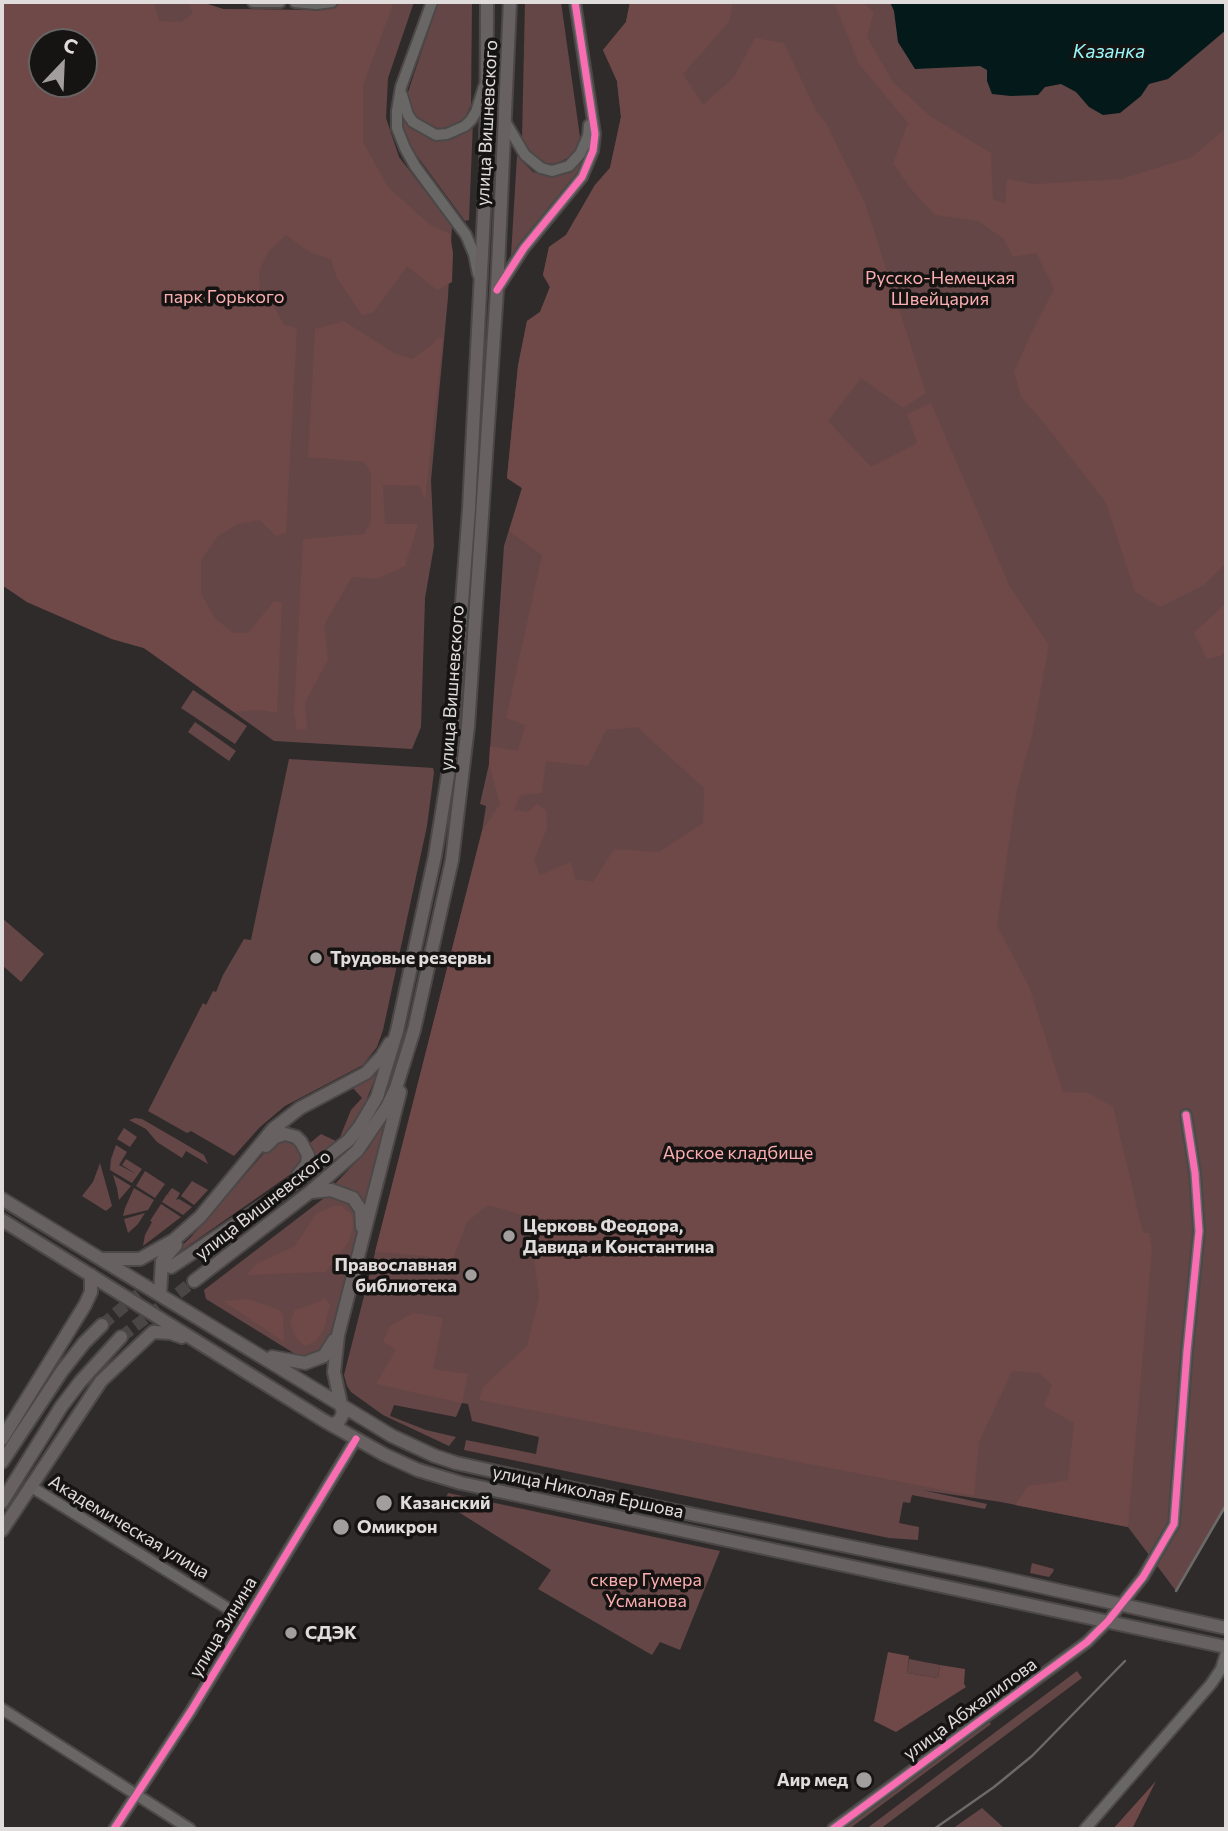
<!DOCTYPE html>
<meta charset="utf-8">
<style>
body{margin:0}
#map{position:relative;width:1228px;height:1831px;overflow:hidden;background:#302b2b;font-family:Commissioner,sans-serif}
canvas{display:block}
.frame{position:absolute;inset:0;border:4px solid #e0dcdc;pointer-events:none}
.north{position:absolute;left:28px;top:28px;width:70px;height:70px;box-sizing:border-box;background:#161313;border:2px solid #676363;border-radius:50%;rotate:23deg;font-size:19px;font-weight:700;line-height:28px;text-align:center;color:#e0dcdc}
.north::after{content:'';display:block;margin:auto;width:24px;height:32px;background:#a29e9e;clip-path:polygon(50% 0,100% 100%,50% 72%,0 100%)}
</style>
<div id="map">
<canvas width="1228" height="1831"></canvas>
<div class="frame"></div>
<div class="north">С</div>
</div>
<script>
const g = document.querySelector('canvas').getContext('2d');
g.lineJoin = 'round';
function paint(path, color) { g.fillStyle = color; g.fill(path, 'evenodd'); }
const toPath = rows => new Path2D(rows.map(r => 'M' + r).join(''));
function trace(path, color, width, dash) { g.strokeStyle = color; g.lineWidth = width; g.lineCap = dash ? 'butt' : 'round'; g.setLineDash(dash || []); g.stroke(path); }
function label(font, color, halo, rows, align = 'center') {
  g.font = font + ' Commissioner,sans-serif'; g.lineWidth = 7; g.setLineDash([]); g.textBaseline = 'middle'; g.strokeStyle = halo; g.fillStyle = color; for (const [text, x, y, turn = 0] of rows) {
    g.save(); g.translate(x, y); g.rotate((+turn || 0) * Math.PI / 180); g.textAlign = isNaN(turn) ? turn : align; if (halo) g.strokeText(text, 0, 0); g.fillText(text, 0, 0); g.restore();
  }
}
paint(toPath([
 [2,2,201,2,223,9,304,10,331,8,337,2,414,2,388,78,386,118,399,157,452,226,448,297,431,480,434,546,425,598,421,727,412,749,274,741,144,648,112,639,27,602,2,585],
 [42,42,84,42,84,84,42,84],
 [438,2,472,2,471,105,466,116,456,125,438,129,420,123,412,114,407,95],
 [525,2,561,2,580,137,577,148,570,157,555,164,544,163,529,155,522,139],
 [630,2,1226,2,1226,1505,1176,1591,1128,1527,1001,1502,922,1490,987,1504,985,1509,912,1495,910,1503,903,1502,899,1523,919,1527,918,1540,889,1538,464,1450,466,1440,536,1454,539,1437,472,1421,468,1404,462,1403,456,1417,394,1405,390,1416,426,1430,456,1437,449,1446,383,1415,351,1392,347,1386,344,1375,482,831,486,806,480,804,489,764,504,546,522,488,507,478,518,366,527,321,540,312,550,287,543,275,549,247,566,235,595,185,610,168,621,117,617,81,603,50,626,22],
 [402,113,411,127,432,138,473,121,469,220,465,221,406,141,399,122],
 [586,155,578,176,511,256,517,156,533,172,548,176,570,172],
 [193,690,247,726,235,744,181,708],
 [195,722,236,751,229,761,188,732],
 [289,759,433,768,434,772,427,826,383,1030,377,1047,363,1065,285,1106,260,1127,234,1156,191,1131,187,1133,148,1111,203,1003,206,1005,213,991,216,992,223,975,244,939,251,940],
 [2,918,44,954,21,982,2,965],
 [381,1063,362,1111,339,1142,314,1165,303,1136,310,1143,321,1134,338,1142,351,1110,362,1098,352,1087],
 [388,1115,366,1217,352,1192,333,1186,368,1149],
 [135,1118,142,1119,204,1155,208,1164,186,1151,182,1158,157,1142,146,1129,129,1120],
 [124,1128,137,1137,130,1147,117,1139],
 [285,1139,295,1142,304,1157,301,1167,165,1262,191,1237,272,1144],
 [116,1145,127,1152,119,1165,136,1174,122,1165,126,1159,142,1169,132,1183,110,1170,111,1159],
 [100,1163,112,1206,106,1211,82,1196,93,1182],
 [145,1171,165,1184,155,1198,136,1186],
 [113,1175,131,1186,119,1200,117,1188],
 [192,1181,208,1190,194,1205,181,1196],
 [134,1188,154,1200,148,1210,123,1216,125,1208],
 [172,1188,180,1193,176,1200,179,1199,192,1207,183,1215,162,1202,167,1194,169,1195,168,1193],
 [328,1195,352,1201,361,1225,330,1340,315,1358,300,1357,206,1299,204,1290],
 [161,1204,181,1217,143,1246,145,1235,152,1222,150,1221],
 [145,1213,138,1224,128,1233,124,1219],
 [448,1493,720,1551,680,1650,660,1642,652,1655,538,1589,551,1570,444,1503],
 [1032,1563,1054,1569,1053,1572,1049,1577,1030,1573],
 [909,1659,940,1665,938,1678,907,1673],
 [1077,1671,1082,1678,880,1829,866,1829],
 [988,1719,991,1724,849,1829,838,1829],
 [982,1808,1003,1827,1000,1829,952,1829]
]), '#654646');
paint(toPath([
 [2,2,154,2,159,21,181,22,193,13,188,2,201,2,223,9,304,10,331,8,337,2,394,2,363,85,363,142,388,187,429,224,450,234,453,253,452,282,437,290,407,266,373,313,362,315,336,276,331,259,311,253,286,235,269,251,259,271,260,293,273,305,284,325,297,328,286,533,276,536,260,520,238,524,218,536,201,560,201,594,215,618,233,633,248,633,274,601,282,603,277,713,260,710,234,712,144,648,112,639,27,602,2,585],
 [42,42,84,42,84,84,42,84],
 [630,2,733,2,729,22,683,74,703,105,734,77,755,38,784,43,816,111,826,123,865,203,926,393,903,408,861,378,828,421,871,467,917,443,907,414,931,403,1009,585,1049,645,1032,736,1017,789,997,925,1030,989,1063,1092,1088,1093,1113,1106,1143,1233,1149,1233,1152,1248,1128,1527,1015,1505,1028,1486,1068,1480,1074,1423,1044,1406,1052,1385,1039,1373,1012,1371,979,1442,974,1496,479,1400,483,1387,527,1346,539,1297,532,1244,540,1220,488,1205,467,1222,450,1267,434,1269,428,1256,375,1252,482,831,500,804,489,764,490,746,518,751,525,725,506,718,542,555,509,531,522,488,507,478,518,366,527,321,540,312,550,287,543,275,549,247,566,235,595,185,610,168,621,117,617,81,603,50,626,22],
 [637,727,704,788,703,823,659,852,614,849,593,882,575,879,571,862,540,875,534,860,547,828,546,810,537,804,528,812,514,810,521,795,542,793,546,761,588,766,606,730],
 [834,2,862,2,874,12,867,37,893,82,930,116,991,153,993,199,1005,204,1007,179,1034,184,1121,179,1192,157,1226,128,1226,563,1204,585,1160,607,1135,592,1106,503,1045,424,1021,397,1014,372,1030,336,1054,289,1036,253,1013,257,1004,239,978,221,935,215,911,189,893,163,908,123,859,64],
 [344,321,394,353,412,359,432,345,437,338,443,339,425,500,420,486,383,485,385,524,418,524,405,566,377,579,352,577,324,625,328,660,305,702,307,729,297,730,294,712,303,539,364,534,371,522,371,472,364,462,308,457,315,329],
 [1226,603,1226,651,1220,656,1207,659,1194,633],
 [334,1206,342,1206,352,1215,353,1227,348,1243,326,1272,247,1275,256,1264,295,1246,317,1213],
 [325,1298,330,1305,324,1329,316,1341,305,1346,297,1339,290,1323,295,1310,318,1302],
 [248,1299,278,1309,283,1314,284,1342,223,1301],
 [413,1313,443,1318,433,1369,468,1374,462,1403,376,1384,396,1350,383,1341,390,1326],
 [888,1652,909,1656,907,1673,938,1678,940,1665,965,1669,964,1684,966,1687,896,1732,874,1721],
 [1156,1781,1132,1829,1113,1829]
]), '#6f4848');
paint(toPath([
 [890,2,1226,2,1226,30,1168,79,1149,84,1141,96,1120,113,1103,115,1089,107,1076,92,1061,84,1045,87,1038,95,1011,96,992,94,987,81,987,70,980,66,915,69,898,42,894,11]
]), '#04191a');
trace(toPath([
 [102,1325,165,1272],
 [121,1337,194,1281]
]), '#4a4646', 12, [12, 6]);
const minor = toPath([
 [253,2,280,2],
 [295,2,316,4,332,2],
 [432,2,401,87,397,111,397,128,405,148,415,166,466,235,474,254,478,274],
 [402,95,408,115,413,122,436,135,447,134,465,126,471,120,476,112,484,87],
 [506,123,525,155,541,168,552,171,569,166,580,154,588,136,589,125],
 [497,290,524,248,582,177,593,151,595,134,575,2],
 [30,1486,245,1619],
 [2,1709,190,1829],
 [114,1829,191,1711,356,1439],
 [833,1829,1087,1642,1108,1621,1143,1577,1174,1524,1187,1351,1199,1231,1195,1173,1186,1115],
 [1085,1829,1211,1684,1221,1669,1226,1653]
]);
const major = toPath([
 [266,1146,275,1137,285,1134,296,1137,301,1142,308,1155,307,1164,298,1175],
 [311,1192,331,1190,353,1198,361,1210,362,1227],
 [2,1199,392,1436,435,1456,456,1463,666,1509,984,1574,1226,1628],
 [2,1220,323,1420,385,1455,418,1470,461,1483,1226,1647],
 [101,1259,140,1259,174,1240,200,1217,273,1129,300,1108,366,1073,382,1056,390,1043],
 [171,1267,275,1198,349,1140,360,1126,377,1097,397,1031,435,856,450,763,469,509,486,174,487,2],
 [194,1281,310,1192,357,1151,387,1107,396,1088,414,1030,452,860,468,726,497,290,510,2],
 [160,1294,162,1261,176,1245],
 [272,1357,305,1363,324,1356,334,1340],
 [332,1425,339,1421,343,1414,334,1372,338,1335,400,1092],
 [2,1439,85,1305,91,1292,91,1275],
 [2,1462,62,1371,84,1343,102,1325],
 [2,1502,61,1407,80,1382,121,1337],
 [2,1530,101,1381,153,1332,171,1333,182,1337]
]);
trace(minor, '#4c4848', 14);
trace(major, '#4c4848', 16);
trace(minor, '#696666', 10);
trace(major, '#686161', 12);
trace(toPath([
 [1176,1591,1226,1505],
 [934,1829,994,1787,1032,1756,1125,1661]
]), '#6c6a69', 2.5);
trace(toPath([
 [497,290,524,248,582,177,593,151,595,134,575,2],
 [114,1829,191,1711,356,1439],
 [833,1829,1087,1642,1108,1621,1143,1577,1174,1524,1187,1351,1199,1231,1195,1173,1186,1115]
]), '#f96db3', 7);
for (const [x, y, r, color] of [
 [316,958,7,"#a29e9e"],
 [509,1236,7,"#a29e9e"],
 [471,1275,7,"#a29e9e"],
 [384,1503,9,"#a29e9e"],
 [341,1527,9,"#a29e9e"],
 [291,1633,7,"#a29e9e"],
 [864,1780,9,"#a29e9e"]
]) { const dot = new Path2D(); dot.arc(x, y, r, 0, 2 * Math.PI); g.fillStyle = color; g.fill(dot); trace(dot, '#161313', 2.5); }
label('18px', '#e0dcdc', '#161313', [
 ["улица Вишневского",487,123,-87],
 ["улица Вишневского",452,688,-86],
 ["улица Вишневского",263,1205,-38],
 ["улица Николая Ершова",588,1492,12],
 ["Академическая улица",129,1527,31],
 ["улица Зинина",223,1627,-59],
 ["улица Абжалилова",970,1709,-36]
]);
label('18px', '#fcafb0', '#161313', [
 ["Русско-Немецкая",940,278],
 ["Швейцария",940,299],
 ["парк Горького",224,297],
 ["Арское кладбище",738,1153],
 ["сквер Гумера",646,1580],
 ["Усманова",646,1601]
]);
label('bold 18px', '#e0dcdc', '#161313', [
 ["Трудовые резервы",330,958],
 ["Церковь Феодора,",523,1226],
 ["Давида и Константина",523,1247],
 ["Православная",457,1265,"right"],
 ["библиотека",457,1286,"right"],
 ["Казанский",400,1503],
 ["Омикрон",357,1527],
 ["СДЭК",305,1633],
 ["Аир мед",848,1780,"right"]
], 'left');
label('italic 19px', '#98f7fa', '#161313', [
 ["Казанка",1109,52]
]);
</script>
